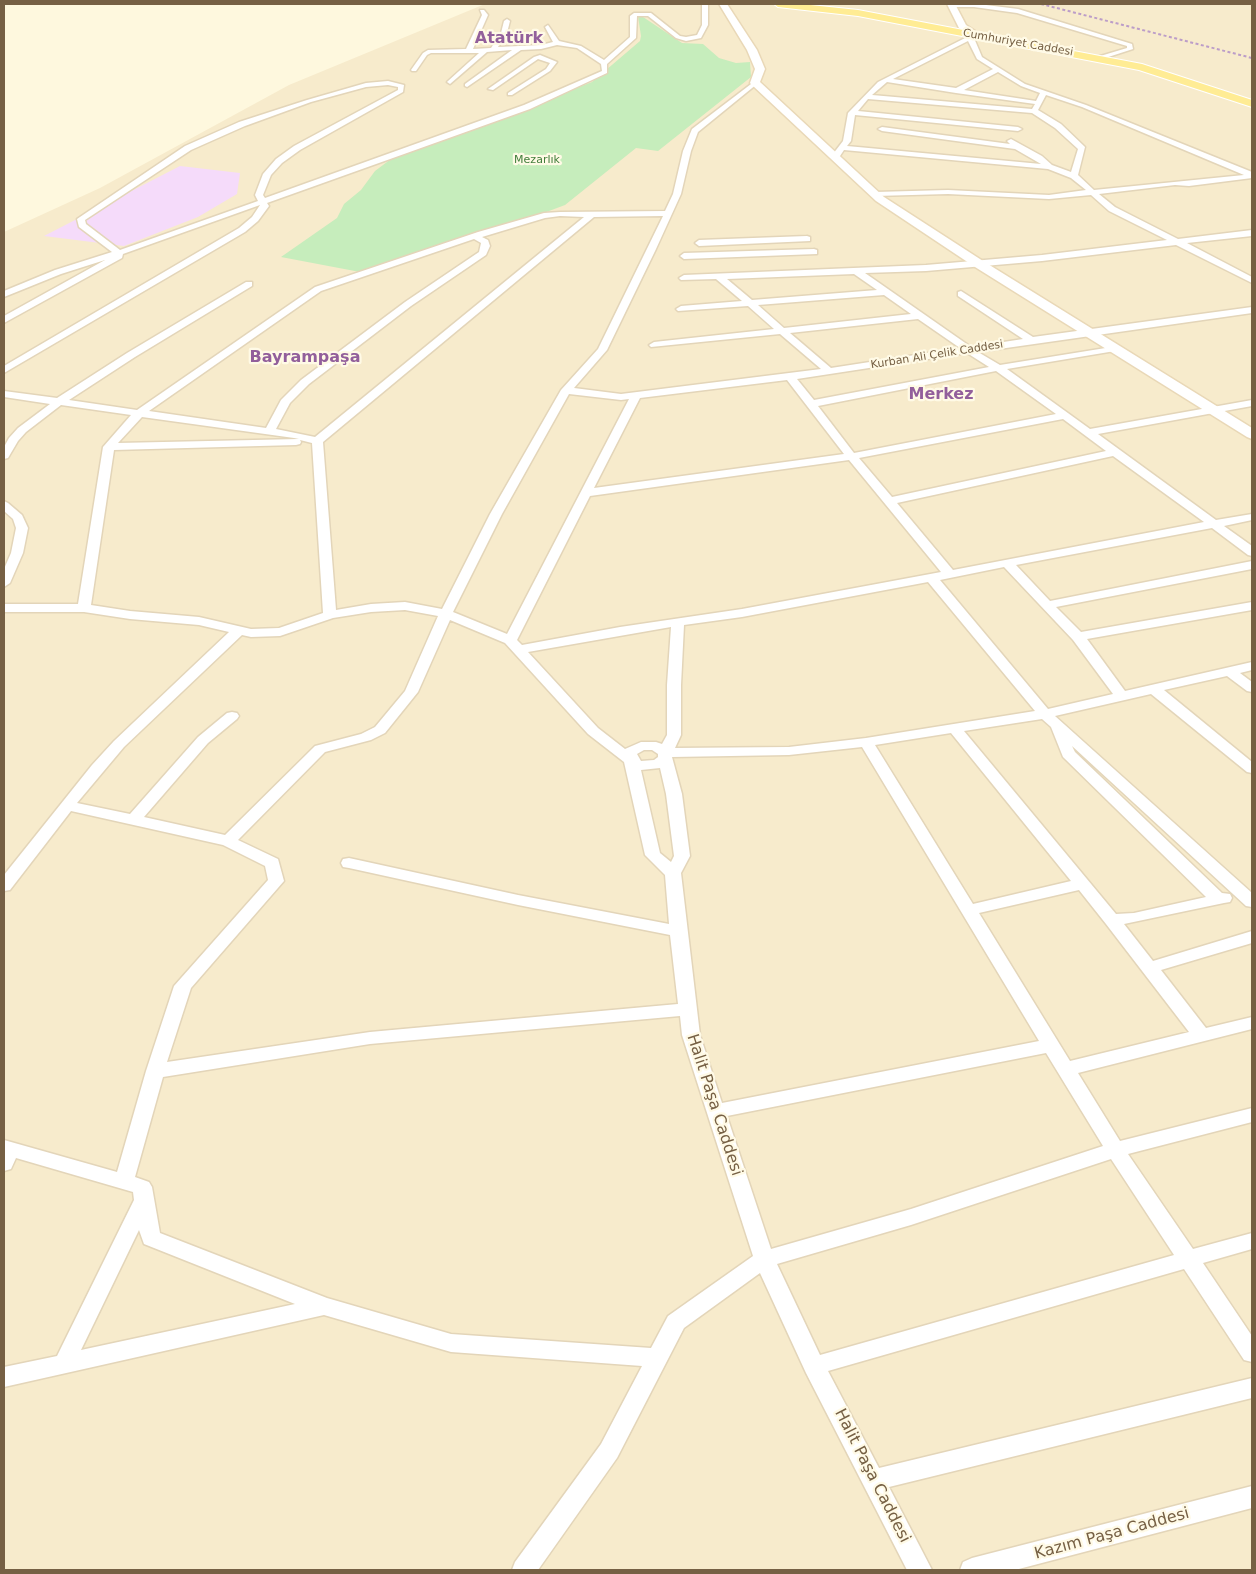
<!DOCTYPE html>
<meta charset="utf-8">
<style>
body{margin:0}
#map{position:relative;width:1256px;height:1574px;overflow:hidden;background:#fef8de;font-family:"DejaVu Sans",sans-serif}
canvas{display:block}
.frame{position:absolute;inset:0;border:5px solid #766044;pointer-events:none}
</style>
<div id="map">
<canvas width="1256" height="1574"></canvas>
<div class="frame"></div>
</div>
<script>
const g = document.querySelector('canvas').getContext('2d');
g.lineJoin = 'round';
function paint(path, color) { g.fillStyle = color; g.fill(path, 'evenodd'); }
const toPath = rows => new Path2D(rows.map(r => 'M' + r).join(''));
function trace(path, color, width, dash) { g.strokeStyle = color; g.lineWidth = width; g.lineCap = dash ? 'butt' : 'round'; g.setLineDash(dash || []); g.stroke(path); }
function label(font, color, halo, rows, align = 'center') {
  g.font = font + ' "DejaVu Sans",sans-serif'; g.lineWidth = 4.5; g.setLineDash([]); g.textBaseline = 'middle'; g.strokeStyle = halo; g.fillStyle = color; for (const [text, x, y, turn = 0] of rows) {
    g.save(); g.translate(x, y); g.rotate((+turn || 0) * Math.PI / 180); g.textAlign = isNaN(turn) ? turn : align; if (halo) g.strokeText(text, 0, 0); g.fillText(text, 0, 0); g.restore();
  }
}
paint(toPath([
 [485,4,1252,4,1252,1570,4,1570,4,232,100,188,289,85]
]), '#f7ebcc');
paint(toPath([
 [180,166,240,173,237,194,198,217,124,246,44,236]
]), '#f5dbfa');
paint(toPath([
 [638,16,643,17,682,43,703,44,719,58,736,63,750,62,751,77,658,151,636,148,565,205,525,220,360,272,281,257,337,218,344,204,361,190,375,171,391,159,592,82,640,41,641,36]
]), '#c6edbc');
const street = toPath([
 [702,4,708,4,708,25,701,38,686,41,676,38,648,16,637,16,636,38,607,64,607,73,530,109,267,203,269,206,258,221,245,232,4,373,4,366,239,228,252,217,260,205,123,254,122,258,4,323,4,316,105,260,61,274,4,297,4,291,55,270,112,252,79,227,77,219,185,146,239,122,307,100,366,83,388,81,404,85,403,92,300,150,282,163,271,175,263,195,265,198,524,105,602,71,601,64,577,48,557,45,541,49,521,50,467,87,465,86,465,84,512,50,487,52,450,84,447,82,448,81,479,53,431,53,427,55,416,71,412,71,411,70,423,53,428,50,466,49,482,15,480,10,484,10,488,15,473,49,491,48,501,33,504,21,507,19,510,21,507,33,498,47,541,45,553,42,545,27,548,25,559,41,581,46,604,60,630,37,630,16,634,13,651,13,680,36,686,37,697,35,702,25,702,4],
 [388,85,398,87,398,90,294,146,276,159,263,174,255,195,258,201,120,250,86,224,85,220,191,150,245,126,311,102,366,87,388,85],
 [950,4,978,4,1018,9,1132,44,1133,49,1099,60,1097,59,1097,57,1127,48,1127,46,1017,13,974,7,952,7,950,4],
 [975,33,978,35,974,38,982,57,1025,84,1086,105,1252,172,1252,178,1189,186,1175,185,1099,194,1115,207,1178,239,1252,230,1252,236,1187,243,1252,277,1252,283,1176,245,1042,261,926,271,865,273,971,347,1023,339,958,296,958,292,961,291,1033,337,1252,307,1252,313,978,352,1000,365,1118,346,1118,350,1115,351,1007,369,1090,429,1252,400,1252,406,1098,434,1216,520,1252,514,1252,520,1224,526,1252,546,1252,556,1248,555,1212,528,1016,565,1050,601,1252,561,1252,569,1056,607,1081,632,1252,602,1252,610,1087,639,1125,691,1252,662,1252,670,1240,673,1252,682,1252,692,1247,691,1227,676,1164,690,1252,762,1252,773,1247,772,1151,694,1055,716,1252,893,1252,907,1246,906,1072,746,1075,752,1222,893,1230,894,1232,898,1230,902,1224,903,1124,924,1153,961,1252,931,1252,943,1161,970,1206,1028,1252,1017,1252,1029,1078,1073,1120,1141,1252,1108,1252,1122,1128,1154,1193,1249,1252,1233,1252,1249,1203,1263,1252,1336,1252,1362,1244,1360,1184,1269,828,1371,879,1468,1252,1378,1252,1398,889,1487,932,1570,907,1570,806,1373,760,1273,684,1328,617,1458,538,1570,512,1570,515,1562,601,1444,642,1366,451,1352,324,1315,4,1387,4,1367,57,1356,134,1200,133,1192,16,1158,11,1169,4,1171,4,1140,117,1172,146,1071,174,986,268,880,265,866,223,845,71,811,10,890,4,891,4,875,92,765,114,741,229,632,199,625,130,619,84,612,4,612,4,604,78,604,103,447,131,415,61,405,26,432,18,441,8,458,4,459,4,447,9,438,18,428,50,404,4,397,4,391,57,398,127,353,246,282,252,282,252,286,135,357,69,400,137,410,315,287,478,232,544,213,560,212,665,211,673,194,683,151,692,129,755,81,758,83,757,84,698,132,691,151,681,194,656,249,607,350,574,388,621,394,821,369,780,334,651,347,649,345,654,342,774,329,748,306,678,311,676,309,681,306,742,301,716,279,681,280,679,278,684,275,926,265,1042,255,1167,240,1109,211,1091,195,1049,199,948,194,875,196,871,194,875,192,948,190,1049,195,1086,190,1071,178,1048,169,844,150,840,156,834,156,833,154,843,141,848,113,878,82,975,33],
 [968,41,977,59,993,69,956,88,893,79,968,41],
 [998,72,1021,86,1040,93,1036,101,964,90,998,72],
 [887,82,956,93,1035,104,1032,109,872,95,887,82],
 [1046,95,1082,107,1244,175,1094,190,1078,175,1085,147,1061,124,1038,110,1046,95],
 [868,99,1032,113,1055,128,1078,149,1071,172,1052,165,1042,156,1011,139,1007,141,1010,144,882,127,878,129,882,131,1015,149,1041,164,847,146,851,141,855,115,1018,131,1022,129,1018,127,858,111,868,99],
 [560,216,584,217,315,437,276,429,290,403,309,384,411,306,486,255,490,246,488,240,482,237,545,218,560,216],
 [663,216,598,349,561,390,490,514,442,609,405,602,371,604,336,610,323,442,594,217,663,216],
 [474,239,481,243,479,252,405,302,301,380,281,400,266,428,149,411,321,291,474,239],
 [854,274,877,290,752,300,727,279,854,274],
 [884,295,911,314,784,328,758,305,884,295],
 [918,319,960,348,831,368,790,333,918,319],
 [967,353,989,367,814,400,797,379,967,353],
 [996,371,1056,414,854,453,818,406,996,371],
 [787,380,844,454,594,488,640,398,787,380],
 [569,394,621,400,629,399,507,634,453,612,502,514,569,394],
 [142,417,294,438,299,439,118,443,142,417],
 [1063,419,1106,451,892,497,859,458,1063,419],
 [300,440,312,443,323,613,279,628,251,629,199,617,130,611,91,605,114,450,296,445,300,444,301,442,300,440],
 [1113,456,1204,522,953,570,897,503,1113,456],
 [849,460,941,572,742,609,620,627,522,645,517,640,590,496,849,460],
 [1004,567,1073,640,1113,694,1048,709,940,580,1004,567],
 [928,582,1035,711,866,738,789,747,675,748,681,735,681,685,684,625,742,617,928,582],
 [405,610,438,616,405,691,375,727,361,734,315,746,225,835,144,817,208,743,237,719,239,716,237,713,232,712,227,713,198,737,130,814,77,803,124,747,242,635,251,637,280,636,333,618,371,612,405,610],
 [450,620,505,643,588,734,624,762,645,855,665,875,669,924,518,895,349,858,343,859,341,863,343,867,349,868,518,905,670,935,678,1004,370,1032,167,1062,191,988,284,881,278,859,238,840,325,752,371,740,385,733,418,692,450,620],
 [671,627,667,685,667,735,662,744,656,742,641,742,625,749,598,728,528,652,671,627],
 [1042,719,1051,727,1063,757,1206,897,1134,913,1116,914,964,731,1042,719],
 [951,733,1071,881,973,904,875,745,951,733],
 [862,747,1039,1041,722,1103,700,1035,681,873,690,856,682,794,672,757,789,755,862,747],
 [644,750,652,750,658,754,658,757,654,760,641,761,637,754,644,750],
 [660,768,666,794,674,856,671,862,660,853,641,770,660,768],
 [1079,890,1106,924,1189,1032,1070,1061,979,913,1079,890],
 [680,1016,682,1035,753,1256,668,1316,651,1348,451,1334,327,1298,160,1233,152,1187,149,1182,135,1177,163,1077,370,1044,680,1016],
 [1046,1053,1103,1146,911,1209,771,1249,727,1116,1046,1053],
 [1111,1159,1174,1255,820,1355,777,1264,911,1225,1111,1159],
 [139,1230,144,1244,295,1304,81,1350,139,1230],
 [540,55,557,62,550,71,512,95,508,95,508,93,546,69,550,63,538,59,493,90,488,89,534,57,540,55],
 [807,236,810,237,810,241,699,246,695,243,699,240,807,236],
 [814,249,817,250,817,254,684,259,680,256,684,253,814,249],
 [4,501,8,503,22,515,28,528,23,553,10,583,4,587,4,569,11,553,16,528,13,519,4,511,4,501],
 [1252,1486,1252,1508,1015,1570,960,1570,963,1562,972,1558,1252,1486]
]);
const secondary = toPath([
 [719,4,727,4,757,50,765,69,760,82,884,197,983,261,1252,428,1252,439,1247,437,975,267,876,201,752,85,750,83,755,69,747,50,719,4],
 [947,4,955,4,966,25,978,33,978,37,972,37,959,28,947,4]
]);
const primary = toPath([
 [774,4,801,4,858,10,1142,64,1252,100,1252,107,1139,70,858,16,778,7,774,4]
]);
trace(street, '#e3d5b9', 3);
trace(secondary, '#e9d8b7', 3);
trace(primary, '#fff', 2);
paint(street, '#fff');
paint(secondary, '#fff');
paint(primary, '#ffec94');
trace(toPath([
 [1041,4,1252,58]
]), '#bc9dc8', 2, [3, 2.5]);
label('11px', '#766044', '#fffae6', [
 ["Cumhuriyet Caddesi",1018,43,10],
 ["Kurban Ali Çelik Caddesi",937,355,-9]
]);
label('11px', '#427e3b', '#fffae6', [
 ["Mezarlık",537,160]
]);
label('bold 16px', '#925f9b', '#fffae6', [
 ["Atatürk",509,39],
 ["Bayrampaşa",305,358],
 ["Merkez",941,395]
]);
label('16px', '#766044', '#fffae6', [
 ["Halit Paşa Caddesi",714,1105,72],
 ["Halit Paşa Caddesi",872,1476,63],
 ["Kazım Paşa Caddesi",1112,1534,-15]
]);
</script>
